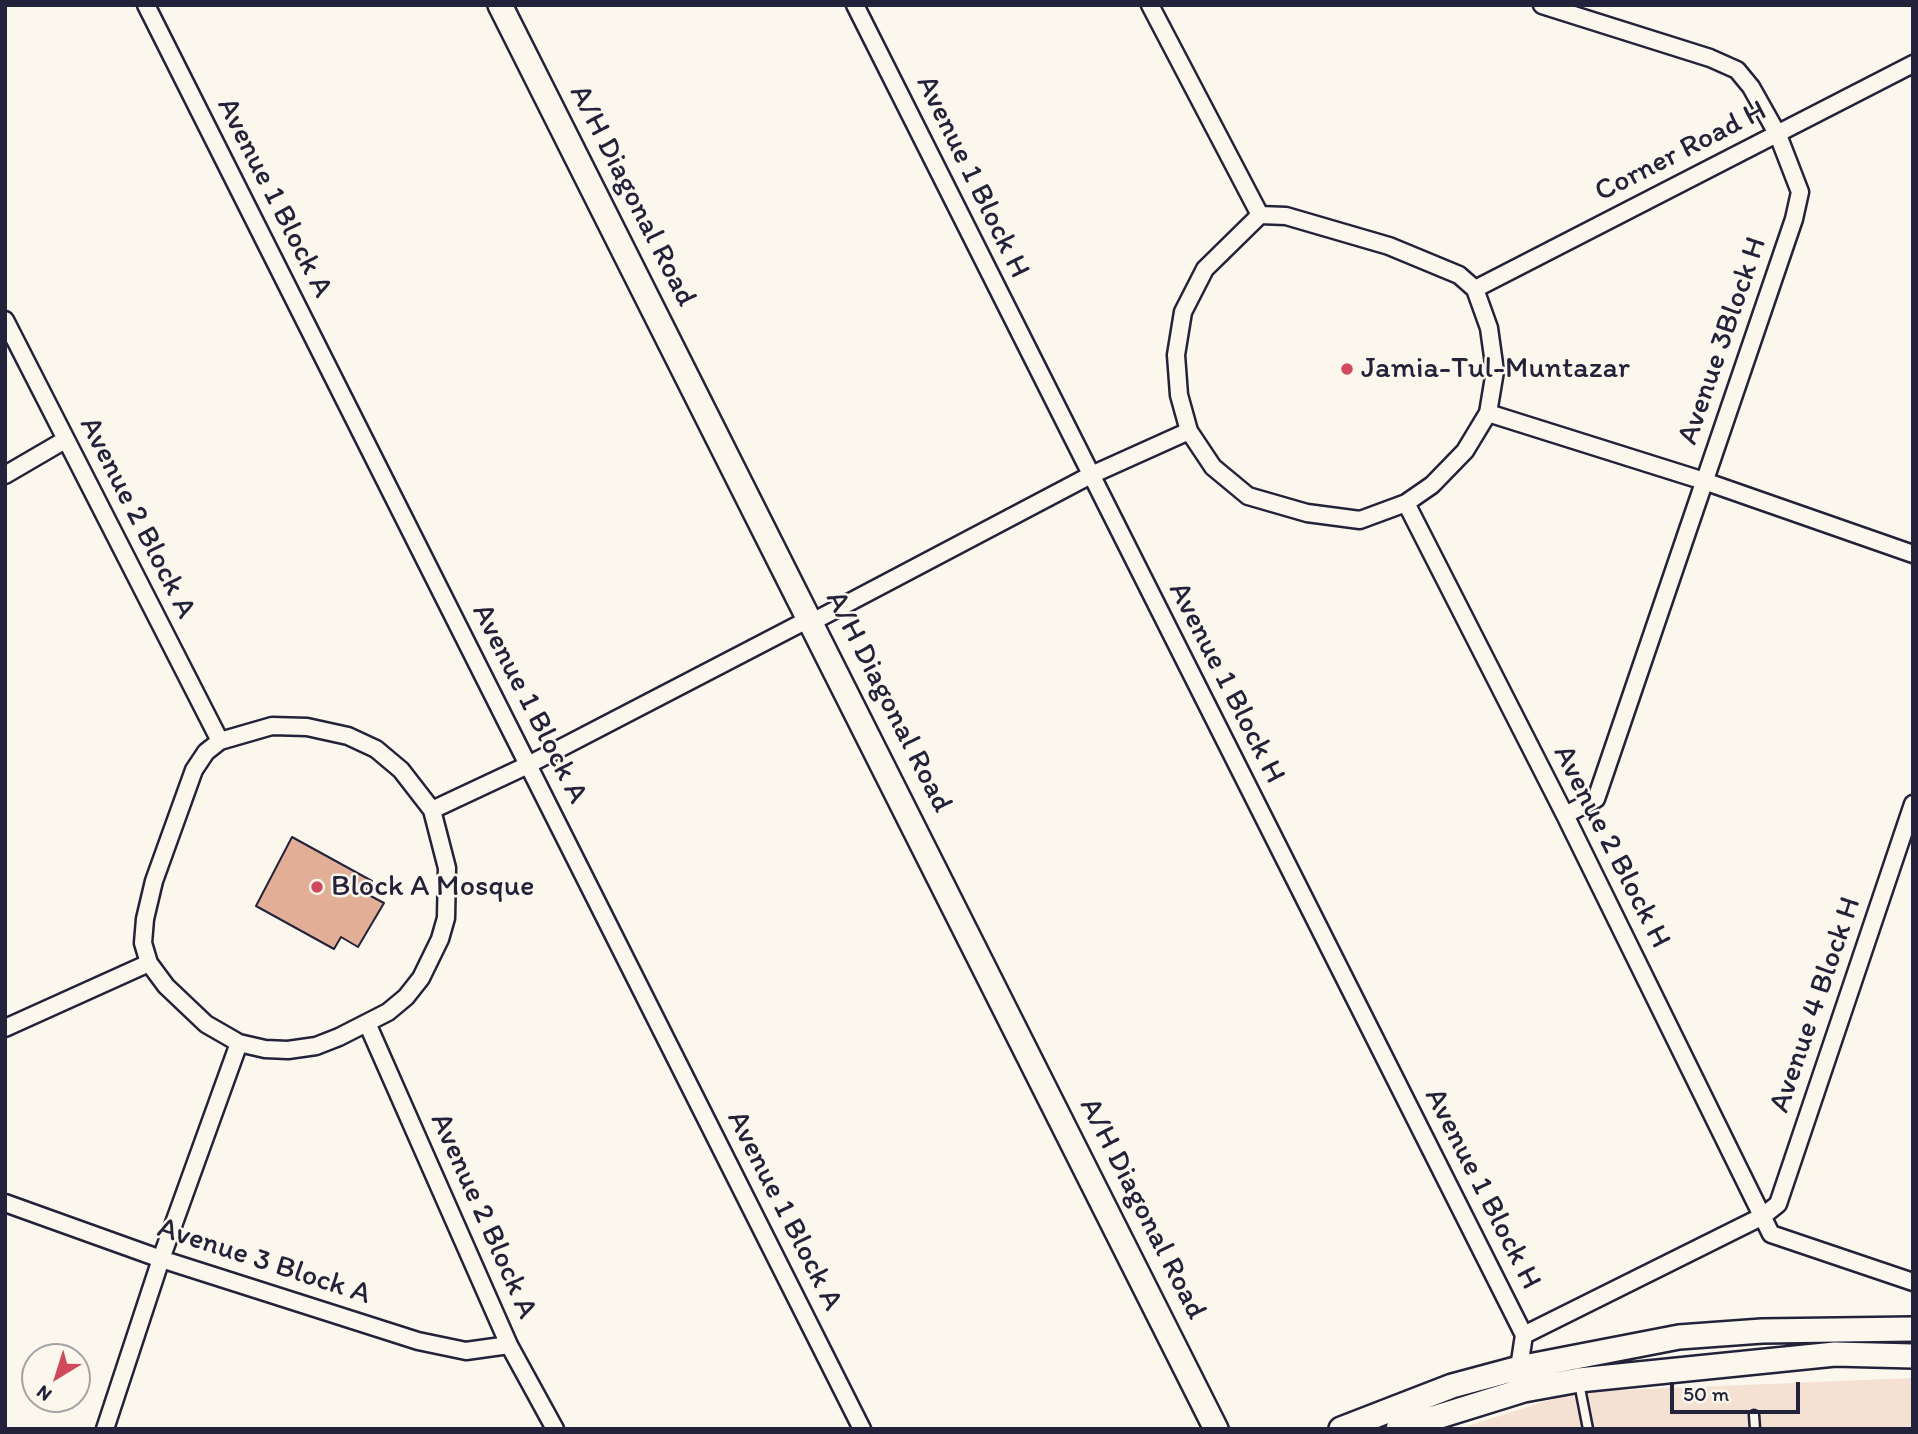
<!DOCTYPE html>
<style>
body{margin:0}
#map{position:relative;width:1918px;height:1434px;overflow:hidden;background:#fbf7ec;font-family:Itim,sans-serif}
canvas{display:block}
.frame{position:absolute;inset:0;border:7px solid #22223b;pointer-events:none}
.north{position:absolute;left:21px;top:1343px;width:70px;height:70px;box-sizing:border-box;background:#fbf7ec;border:2px solid #a4a2a5;border-radius:50%;rotate:218deg;font-size:19px;font-weight:700;line-height:28px;text-align:center;color:#22223b}
.north::after{content:'';display:block;margin:auto;width:24px;height:32px;background:#d1495b;clip-path:polygon(50% 0,100% 100%,50% 72%,0 100%)}
.scale{position:absolute;left:1670px;top:1382px;width:130px;height:32px;box-sizing:border-box;border:4px solid #22223b;border-top:0;padding-left:9px;font-size:21px;line-height:24px;white-space:nowrap;color:#22223b;-webkit-text-stroke:5px #fbf7ec;paint-order:stroke}
</style>
<div id="map">
<canvas width="1918" height="1434"></canvas>
<div class="frame"></div>
<div class="north">N</div>
<div class="scale">50 m</div>
</div>
<script>
const g = document.querySelector('canvas').getContext('2d');
g.lineJoin = 'round';
function paint(path, color) { g.fillStyle = color; g.fill(path, 'evenodd'); }
const toPath = rows => new Path2D(rows.map(r => 'M' + r).join(''));
function trace(path, color, width, dash) { g.strokeStyle = color; g.lineWidth = width; g.lineCap = dash ? 'butt' : 'round'; g.setLineDash(dash || []); g.stroke(path); }
function label(font, color, halo, rows, align = 'center') {
  g.font = font + ' Itim,sans-serif'; g.lineWidth = 5; g.setLineDash([]); g.textBaseline = 'middle'; g.strokeStyle = halo; g.fillStyle = color; for (const [text, x, y, turn = 0] of rows) {
    g.save(); g.translate(x, y); g.rotate((+turn || 0) * Math.PI / 180); g.textAlign = isNaN(turn) ? turn : align; if (halo) g.strokeText(text, 0, 0); g.fillText(text, 0, 0); g.restore();
  }
}
paint(toPath([
 [1913,1378,1913,1429,1458,1429,1575,1392]
]), '#f4e1d2');
const building = toPath([
 [292,837,372,881,365,893,384,903,358,947,341,937,334,949,256,906,292,837]
]);
paint(building, '#e2ae95');
trace(building, '#22223b', 2);
const lane = toPath([
 [1579,1383,1588,1429],
 [1754,1415,1755,1429]
]);
const street = toPath([
 [146,5,862,1429],
 [855,5,1524,1335,1519,1368,1521,1377],
 [1150,5,1260,215],
 [1542,5,1710,58,1737,70,1751,87,1778,135,1800,192,1794,219,1596,799,1565,815],
 [1260,215,1286,216,1389,246,1459,275,1475,289,1489,328,1495,371,1488,413,1465,451,1432,485,1406,503,1360,520,1307,513,1248,496,1213,467,1189,431,1179,395,1176,355,1183,312,1205,269,1260,215],
 [1475,289,1913,64],
 [5,320,220,741],
 [1488,413,1704,481,1913,554],
 [5,475,65,440],
 [1406,503,1565,815,1771,1234,1913,1282],
 [812,622,1089,476,1189,431],
 [272,726,307,727,348,736,376,749,401,770,432,810,447,868,446,918,440,939,421,978,406,997,388,1012,339,1037,316,1046,288,1050,265,1049,239,1043,206,1024,166,986,149,963,143,943,145,919,154,881,194,770,206,752,220,741,272,726],
 [432,810,528,765,811,618],
 [367,1023,509,1345,555,1429],
 [5,1028,149,963],
 [5,1203,161,1259,418,1341,466,1351,509,1345],
 [1524,1335,1763,1216,1778,1204,1913,804],
 [105,1429,161,1259,239,1043]
]);
const secondary = toPath([
 [500,5,1216,1429],
 [1341,1429,1452,1386,1519,1368,1679,1337,1762,1331,1913,1329],
 [1398,1429,1524,1390,1579,1380,1835,1354,1913,1356]
]);
trace(lane, '#22223b', 13);
trace(street, '#22223b', 21);
trace(secondary, '#22223b', 28);
trace(lane, '#fbf7ec', 8);
trace(street, '#fbf7ec', 16);
trace(secondary, '#fbf7ec', 23);
for (const [x, y, r, color] of [
 [1347,369,7,"#d1495b"],
 [317,887,7,"#d1495b"]
]) { const dot = new Path2D(); dot.arc(x, y, r, 0, 2 * Math.PI); g.fillStyle = color; g.fill(dot); trace(dot, '#fbf7ec', 2.5); }
label('30px', '#22223b', '#fbf7ec', [
 ["Corner Road H",1681,152,-27],
 ["Avenue 1 Block H",972,177,64],
 ["A/H Diagonal Road",632,196,63],
 ["Avenue 1 Block A",274,198,63],
 ["Avenue 3Block H",1723,341,-71],
 ["Avenue 2 Block A",137,518,63],
 ["Avenue 1 Block H",1226,683,63],
 ["A/H Diagonal Road",888,702,63],
 ["Avenue 1 Block A",529,704,63],
 ["Avenue 2 Block H",1611,847,63],
 ["Avenue 4 Block H",1816,1005,-71],
 ["Avenue 1 Block H",1482,1189,63],
 ["A/H Diagonal Road",1142,1209,63],
 ["Avenue 1 Block A",784,1211,63],
 ["Avenue 2 Block A",483,1216,66],
 ["Avenue 3 Block A",264,1262,18]
]);
label('30px', '#22223b', '#fbf7ec', [
 ["Jamia-Tul-Muntazar",1361,369],
 ["Block A Mosque",331,887]
], 'left');
</script>
